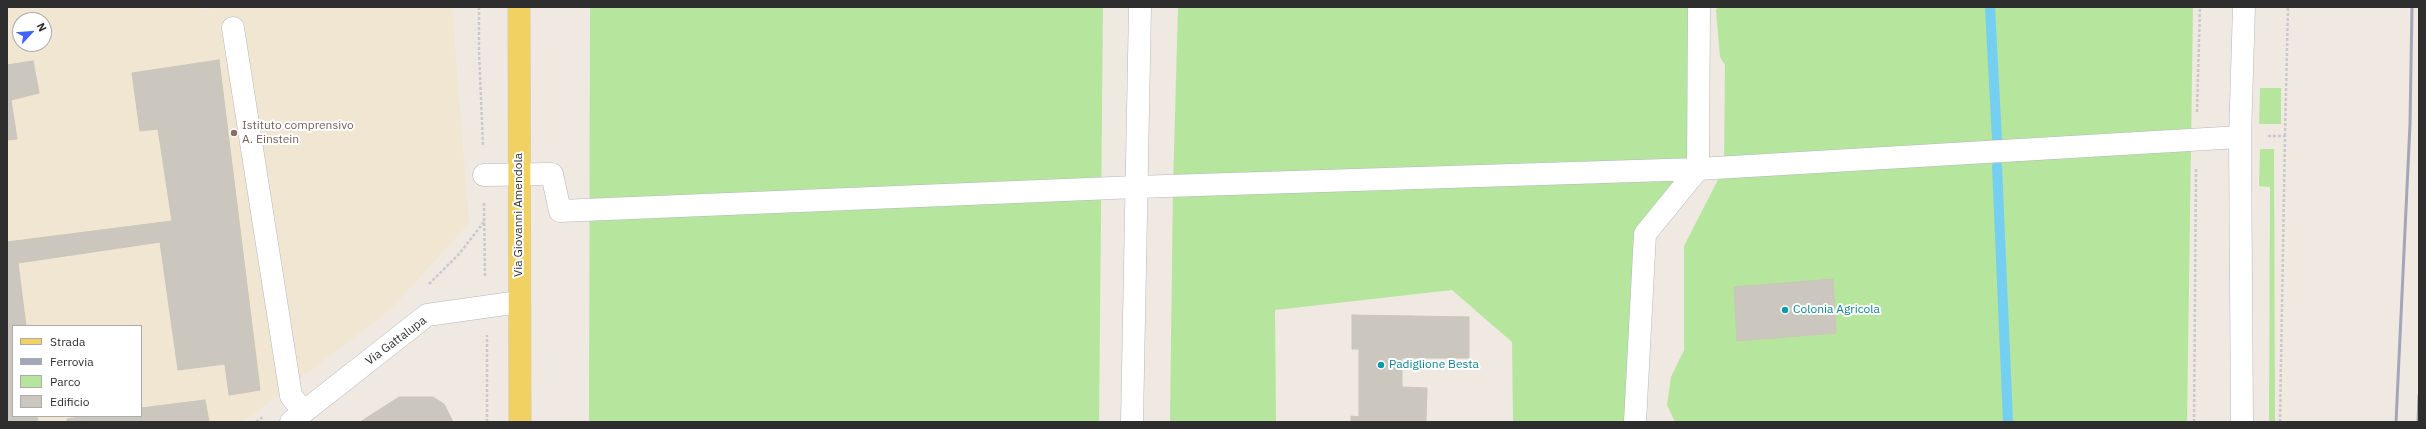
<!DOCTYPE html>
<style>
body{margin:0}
#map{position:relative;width:2426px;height:429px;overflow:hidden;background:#efe9e1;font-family:"IBM Plex Sans",sans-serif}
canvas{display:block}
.frame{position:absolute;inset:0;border:8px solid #2e2e2e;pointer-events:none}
.legend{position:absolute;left:12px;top:325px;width:130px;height:92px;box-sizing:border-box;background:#fff;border:1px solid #ababab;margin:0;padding:5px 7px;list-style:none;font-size:12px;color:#2e2e2e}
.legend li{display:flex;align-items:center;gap:8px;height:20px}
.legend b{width:20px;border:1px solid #ababab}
.north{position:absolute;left:12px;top:12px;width:40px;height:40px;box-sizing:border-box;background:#fff;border:1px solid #ababab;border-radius:50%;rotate:64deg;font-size:11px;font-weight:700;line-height:16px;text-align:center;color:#2e2e2e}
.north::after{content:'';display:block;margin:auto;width:14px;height:18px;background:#4264fb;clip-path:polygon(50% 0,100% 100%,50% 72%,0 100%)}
</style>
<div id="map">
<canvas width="2426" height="429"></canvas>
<div class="frame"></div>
<ul class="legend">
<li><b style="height:5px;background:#f2d163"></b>Strada</li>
<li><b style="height:5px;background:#a3a6b8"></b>Ferrovia</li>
<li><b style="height:11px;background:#b6e59e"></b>Parco</li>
<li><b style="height:11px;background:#cbc7bf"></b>Edificio</li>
</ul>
<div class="north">N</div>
</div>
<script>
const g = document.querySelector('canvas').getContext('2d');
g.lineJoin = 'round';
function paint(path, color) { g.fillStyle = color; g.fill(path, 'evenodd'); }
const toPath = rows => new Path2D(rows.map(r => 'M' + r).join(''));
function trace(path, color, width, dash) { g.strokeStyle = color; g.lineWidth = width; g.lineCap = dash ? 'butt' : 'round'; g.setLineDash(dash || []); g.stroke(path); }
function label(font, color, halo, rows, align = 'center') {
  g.font = font + ' "IBM Plex Sans",sans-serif'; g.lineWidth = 4; g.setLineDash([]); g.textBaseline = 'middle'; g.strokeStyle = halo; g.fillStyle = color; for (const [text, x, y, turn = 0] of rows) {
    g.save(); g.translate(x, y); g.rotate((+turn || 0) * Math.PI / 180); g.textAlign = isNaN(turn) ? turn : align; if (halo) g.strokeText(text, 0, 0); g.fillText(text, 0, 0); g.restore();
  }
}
paint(toPath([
 [7,7,197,7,202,10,220,7,452,7,469,223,391,309,243,422,7,422],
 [20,20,44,20,44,44,20,44],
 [13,326,141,326,141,416,13,416]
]), '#f0e6d1');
paint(toPath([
 [590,7,1103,7,1099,422,589,422],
 [1178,7,1699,7,1698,169,1645,234,1635,422,1513,422,1512,342,1452,290,1275,310,1276,422,1170,422,1173,186],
 [1718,7,2193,7,2187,422,1675,422,1667,405,1671,377,1684,350,1684,246,1724,168,1725,65,1720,57,1716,10],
 [2260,88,2281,88,2281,124,2259,124],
 [2260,149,2274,149,2275,422,2269,422,2270,187,2259,186]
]), '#b6e59e');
trace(toPath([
 [1990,7,1997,140],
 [1997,166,2008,422]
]), '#75cff0', 10);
const building = toPath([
 [219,60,260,390,229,395,225,364,178,370,160,242,18,263,26,326,13,326,13,416,37,416,38,422,7,422,7,242,172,221,158,129,140,131,132,73,219,60],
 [33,61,39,93,11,100,17,139,7,140,7,65,33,61],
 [1833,279,1836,333,1737,341,1734,287,1833,279],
 [1352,315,1469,317,1469,358,1402,358,1402,387,1427,388,1426,422,1351,422,1351,416,1359,417,1359,349,1352,349,1352,315],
 [399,397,433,397,444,404,453,422,360,422,399,397],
 [205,400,209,422,67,422,67,419,85,416,141,416,141,408,205,400]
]);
paint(building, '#cbc7bf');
trace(building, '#cbc5ba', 1);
const minor = toPath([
 [233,28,291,396,304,412],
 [484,175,552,174,560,211,1136,187,1698,169,2240,137],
 [291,422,427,315,519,302],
 [1132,422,1140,7],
 [1635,422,1645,234,1698,169,1699,7],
 [2242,422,2240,137,2244,7]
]);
const major = toPath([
 [519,7,520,422]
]);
trace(minor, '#b4b7c1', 23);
trace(major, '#c9c9c9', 23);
trace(toPath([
 [479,7,479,51,483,146],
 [2197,112,2200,7],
 [2268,136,2285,136,2280,422],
 [2285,136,2288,7],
 [484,203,485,278],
 [429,284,459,254,484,222],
 [256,422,263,417],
 [487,422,487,335],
 [2194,422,2196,169]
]), '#c9c9c9', 2.5, [3, 2]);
trace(minor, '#fff', 22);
trace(major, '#f2d163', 22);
trace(toPath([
 [2396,422,2410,124,2412,7],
 [2418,422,2419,395]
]), '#a3a6b8', 3);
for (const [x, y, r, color] of [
 [234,133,4,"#8d6e63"],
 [1785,310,4,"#0f9aa8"],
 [1381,365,4,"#0f9aa8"]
]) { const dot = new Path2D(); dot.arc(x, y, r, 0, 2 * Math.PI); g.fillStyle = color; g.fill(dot); trace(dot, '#fff', 1.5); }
label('12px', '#785e54', '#fff', [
 ["Istituto comprensivo",242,126],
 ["A. Einstein",242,140]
], 'left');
label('12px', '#2e2e2e', '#fff', [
 ["Via Giovanni Amendola",519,215,-90],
 ["Via Gattalupa",396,341,-37]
]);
label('12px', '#0d838f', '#fff', [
 ["Colonia Agricola",1793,310],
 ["Padiglione Besta",1389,365]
], 'left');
</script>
